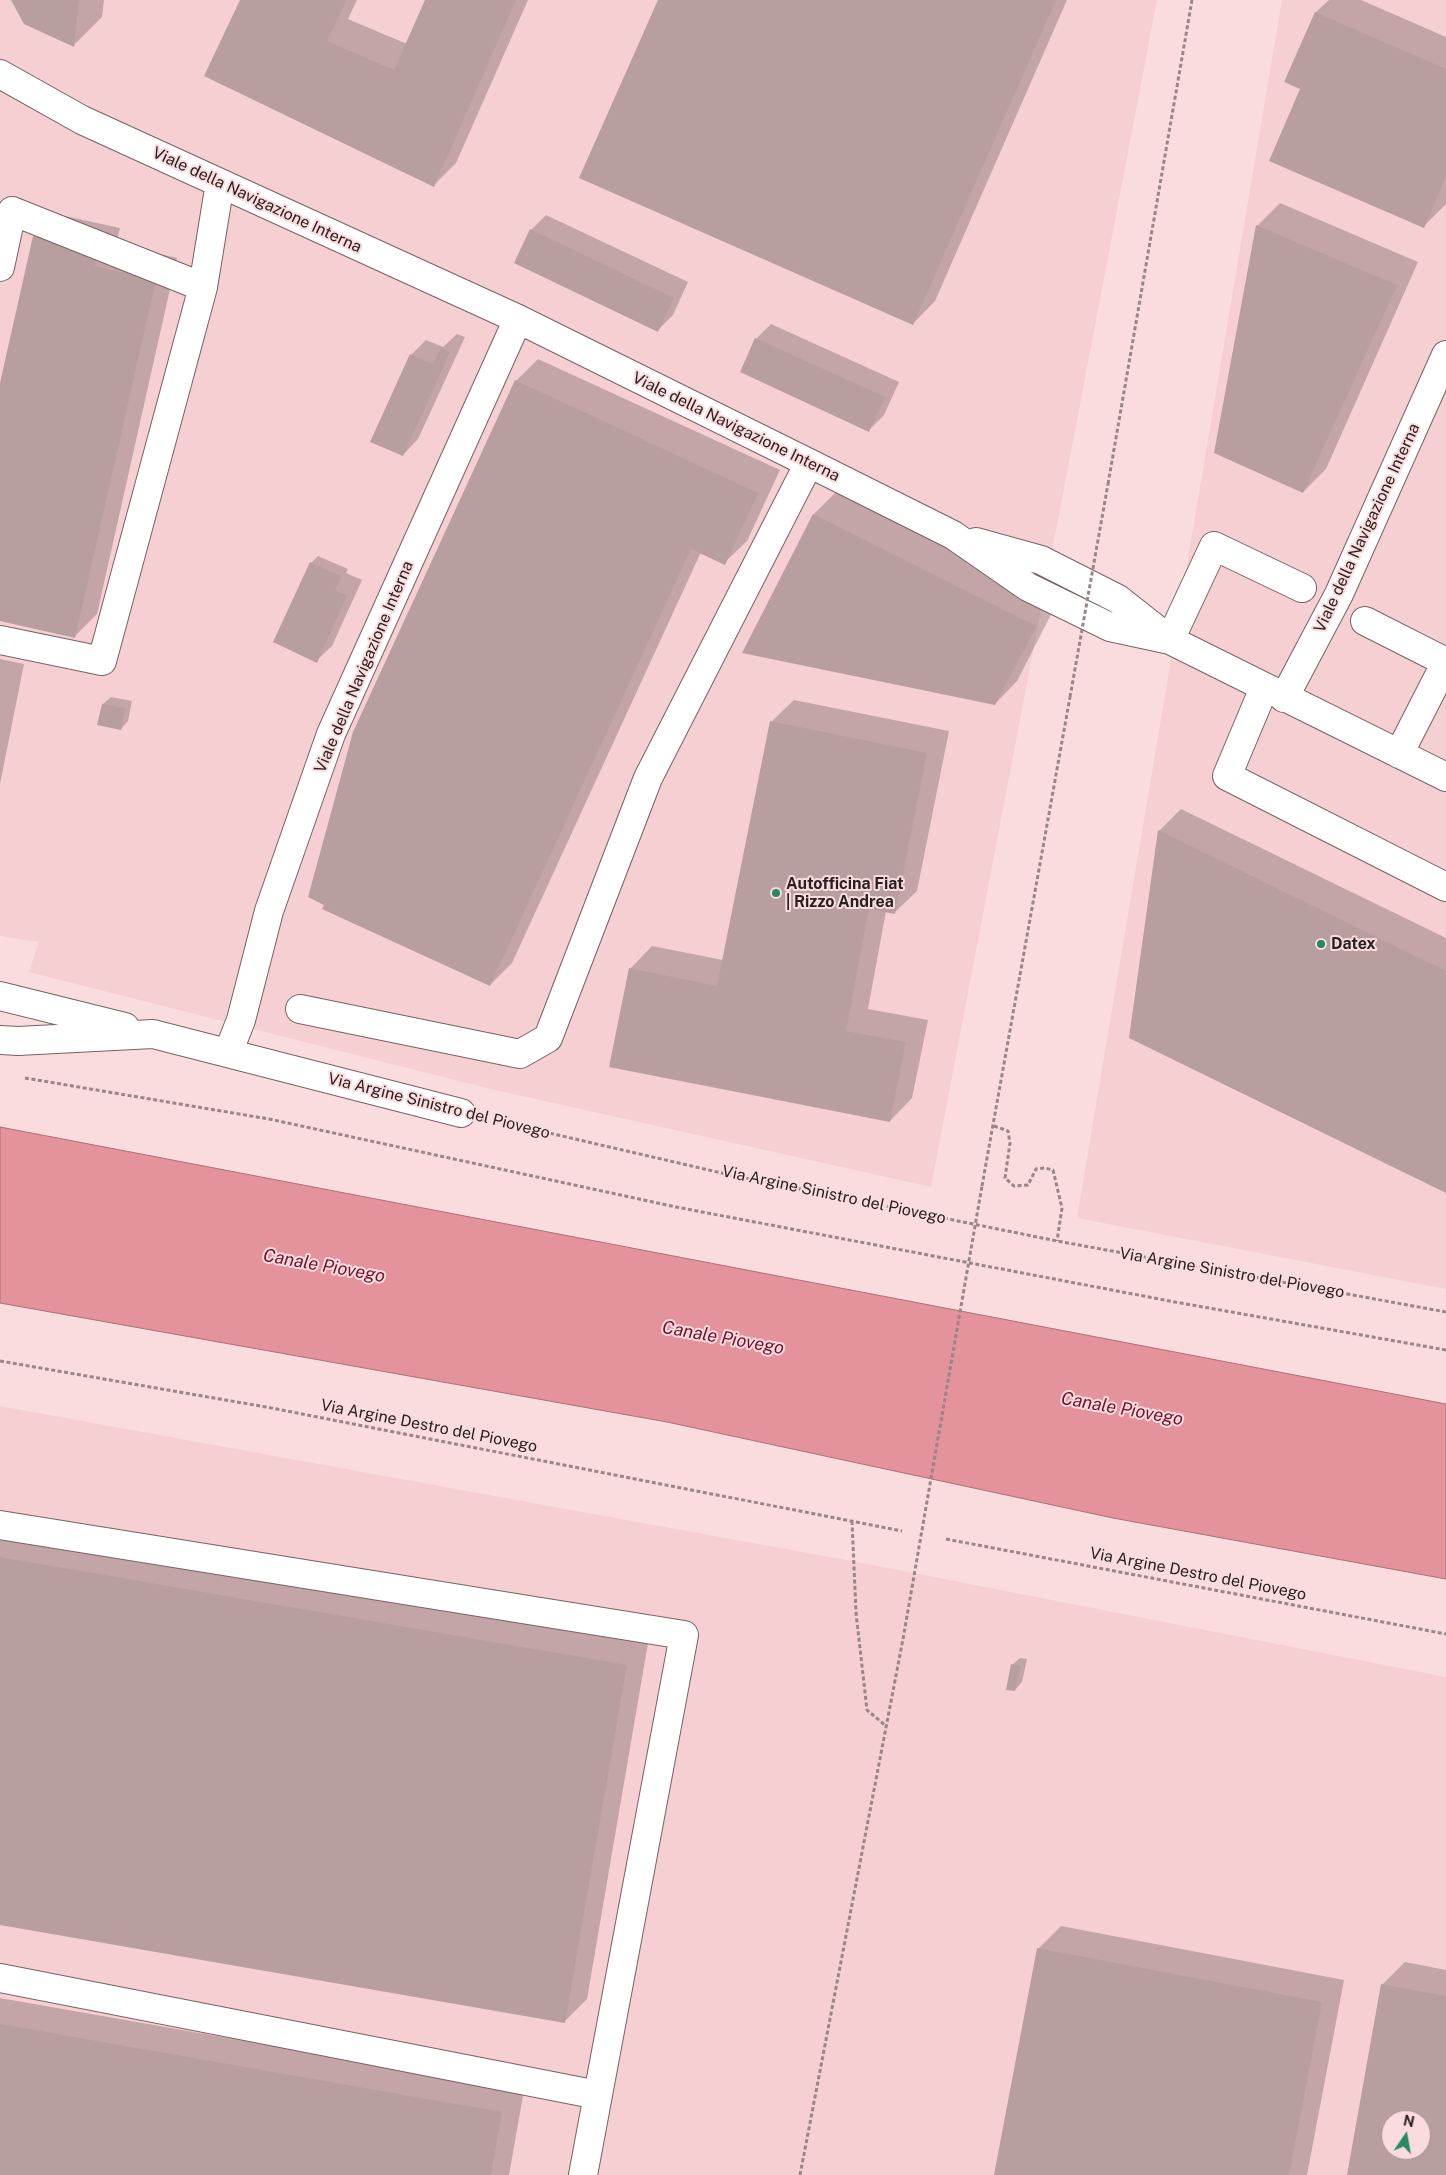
<!DOCTYPE html>
<style>
body{margin:0}
#map{position:relative;width:1446px;height:2175px;overflow:hidden;background:#fadcde;font-family:"Public Sans",sans-serif}
canvas{display:block}
.north{position:absolute;left:1381px;top:2110px;width:50px;height:50px;box-sizing:border-box;background:#fadcde;border:1px solid #a79192;border-radius:50%;rotate:12deg;font-size:14px;font-weight:700;line-height:20px;text-align:center;color:#2b2021}
.north::after{content:'';display:block;margin:auto;width:18px;height:22px;background:#278a63;clip-path:polygon(50% 0,100% 100%,50% 72%,0 100%)}
</style>
<div id="map">
<canvas width="1446" height="2175"></canvas>
<div class="north">N</div>
</div>
<script>
const g = document.querySelector('canvas').getContext('2d');
g.lineJoin = 'round';
function paint(path, color) { g.fillStyle = color; g.fill(path, 'evenodd'); }
const toPath = rows => new Path2D(rows.map(r => 'M' + r).join(''));
function trace(path, color, width, dash) { g.strokeStyle = color; g.lineWidth = width; g.lineCap = dash ? 'butt' : 'round'; g.setLineDash(dash || []); g.stroke(path); }
function label(font, color, halo, rows, align = 'center') {
  g.font = font + ' "Public Sans",sans-serif'; g.lineWidth = 4; g.setLineDash([]); g.textBaseline = 'middle'; g.strokeStyle = halo; g.fillStyle = color; for (const [text, x, y, turn = 0] of rows) {
    g.save(); g.translate(x, y); g.rotate((+turn || 0) * Math.PI / 180); g.textAlign = isNaN(turn) ? turn : align; if (halo) g.strokeText(text, 0, 0); g.fillText(text, 0, 0); g.restore();
  }
}
paint(toPath([
 [0,0,1157,0,931,1187,486,1088,29,972,39,942,0,936],
 [1282,0,1446,0,1446,1289,1077,1218],
 [0,1406,852,1561,1446,1677,1446,2175,0,2175],
 [1391,2120,1421,2120,1421,2150,1391,2150]
]), '#f5cfd1');
const water = toPath([
 [0,1127,1446,1404,1446,1579,1113,1518,667,1422,0,1303,0,1127]
]);
paint(water, '#e4929b');
trace(water, '#ac7076', 1);
paint(toPath([
 [12,0,104,0,102,17,73,46],
 [242,0,357,0,348,19,407,44,426,0,528,0,456,163,433,186],
 [659,0,1067,0,935,301,913,324],
 [1329,0,1361,0,1446,37,1446,204,1424,226,1302,88,1286,82,1316,12],
 [1280,203,1418,262,1326,469,1303,492,1215,452,1257,226],
 [56,214,120,228,116,244,177,258,97,614,75,636,0,620,0,388,34,236],
 [546,215,688,282,673,315,658,330,531,230],
 [771,324,899,382,884,415,869,430,756,339],
 [457,334,465,337,418,439,403,455,411,355,426,340,443,347],
 [538,359,780,470,747,541,724,563,701,552,512,963,490,985,516,381],
 [836,492,1057,603,1017,681,995,704,814,514],
 [318,556,348,569,346,573,362,580,332,646,316,661,311,563],
 [0,659,24,664,0,784],
 [111,697,132,701,128,721,121,729,99,724,103,704],
 [794,700,949,731,917,891,894,913,886,911,868,1009,928,1020,912,1098,890,1121,630,969,652,946,723,960,771,722],
 [1181,809,1446,938,1446,1192,1159,831],
 [0,1531,648,1643,587,1999,565,2021,0,1924],
 [1020,1658,1027,1659,1022,1682,1015,1690,1012,1665],
 [1061,1926,1344,1980,1307,2175,995,2175,1038,1949],
 [1405,1962,1446,1970,1446,2175,1348,2175,1383,1984],
 [1391,2120,1421,2120,1421,2150,1391,2150],
 [0,1998,524,2090,509,2175,0,2175]
]), '#0003');
paint(toPath([
 [11,0,79,0,74,47,24,24],
 [240,0,347,0,327,41,394,70,425,0,516,0,434,187,204,76],
 [658,0,1056,0,913,325,579,178],
 [1315,12,1446,69,1446,177,1424,228,1269,161,1300,89,1284,82],
 [1256,225,1397,285,1303,493,1214,453],
 [530,229,674,298,658,332,514,263],
 [33,236,98,250,95,266,156,280,75,638,0,621,0,383],
 [755,338,885,397,869,432,740,372],
 [441,348,450,352,403,456,370,442,410,354,433,364],
 [515,380,758,493,725,565,691,549,490,986,322,909,324,905,308,897,353,732],
 [813,514,1036,626,995,705,742,653],
 [310,562,342,577,335,590,347,595,317,663,273,642],
 [102,704,125,708,121,730,97,725],
 [770,721,927,753,895,914,869,909,846,1031,906,1042,890,1122,609,1067,629,968,717,986],
 [1158,830,1446,971,1446,1193,1129,1038],
 [0,1557,627,1665,565,2023,0,1925],
 [1011,1664,1021,1666,1015,1691,1006,1690],
 [1037,1948,1322,2002,1289,2175,994,2175],
 [1381,1984,1446,1996,1446,2175,1347,2175],
 [1391,2120,1421,2120,1421,2150,1391,2150],
 [0,2024,502,2112,491,2175,0,2175]
]), '#b99ea0');
const minor = toPath([
 [0,74,82,120,518,319,809,463,953,535,1028,587,1110,627,1170,640],
 [0,267,12,211,203,287],
 [976,542,1041,560,1118,599,1170,640,1446,777],
 [1365,621,1446,662],
 [0,640,102,661,203,287,220,183],
 [1170,640,1214,546,1302,588],
 [1264,688,1227,776,1446,887],
 [1284,698,1339,594,1446,355],
 [1399,754,1446,662],
 [0,996,125,1027],
 [300,1009,520,1054,548,1038,648,778,809,463],
 [0,1040,18,1041,153,1034,461,1113],
 [228,1053,241,1020,269,911,331,734,518,319],
 [0,1525,684,1635,583,2175],
 [0,1978,598,2095]
]);
trace(minor, '#7a6163', 30);
trace(toPath([
 [1108,484,1192,0],
 [25,1078,269,1119,676,1207,1175,1302,1446,1350],
 [493,1120,726,1174,1057,1241,1446,1312],
 [994,1126,1008,1131,1010,1143,1005,1178,1014,1186,1028,1185,1036,1169,1045,1168,1053,1170,1062,1208,1057,1241],
 [982,1186,1070,697],
 [0,1361,266,1407,902,1531],
 [852,1521,856,1613,867,1710,886,1726],
 [946,1539,1446,1634],
 [800,2175,903,1639]
]), '#9a8587', 3, [4, 2.5]);
trace(minor, '#fff', 28);
trace(toPath([
 [1070,697,1108,484],
 [903,1639,982,1186]
]), '#9a8587', 3, [4, 2.5]);
for (const [x, y, r, color] of [
 [776,893,5,"#278a63"],
 [1321,944,5,"#278a63"]
]) { const dot = new Path2D(); dot.arc(x, y, r, 0, 2 * Math.PI); g.fillStyle = color; g.fill(dot); trace(dot, '#fadcde', 2); }
label('16px', '#2b2021', '#fadcde', [
 ["Viale della Navigazione Interna",257,200,25],
 ["Viale della Navigazione Interna",736,427,26],
 ["Viale della Navigazione Interna",1367,528,-65],
 ["Viale della Navigazione Interna",364,667,-67],
 ["Via Argine Sinistro del Piovego",439,1106,14],
 ["Via Argine Sinistro del Piovego",834,1195,12],
 ["Via Argine Sinistro del Piovego",1232,1273,10],
 ["Via Argine Destro del Piovego",429,1426,11],
 ["Via Argine Destro del Piovego",1198,1574,11]
]);
label('bold 16px', '#2b2021', '#fadcde', [
 ["Autofficina Fiat",786,884],
 ["| Rizzo Andrea",786,902],
 ["Datex",1331,944]
], 'left');
label('italic 18px', '#711029', '#fadcde', [
 ["Canale Piovego",324,1266,10],
 ["Canale Piovego",723,1338,10],
 ["Canale Piovego",1122,1409,10]
]);
</script>
